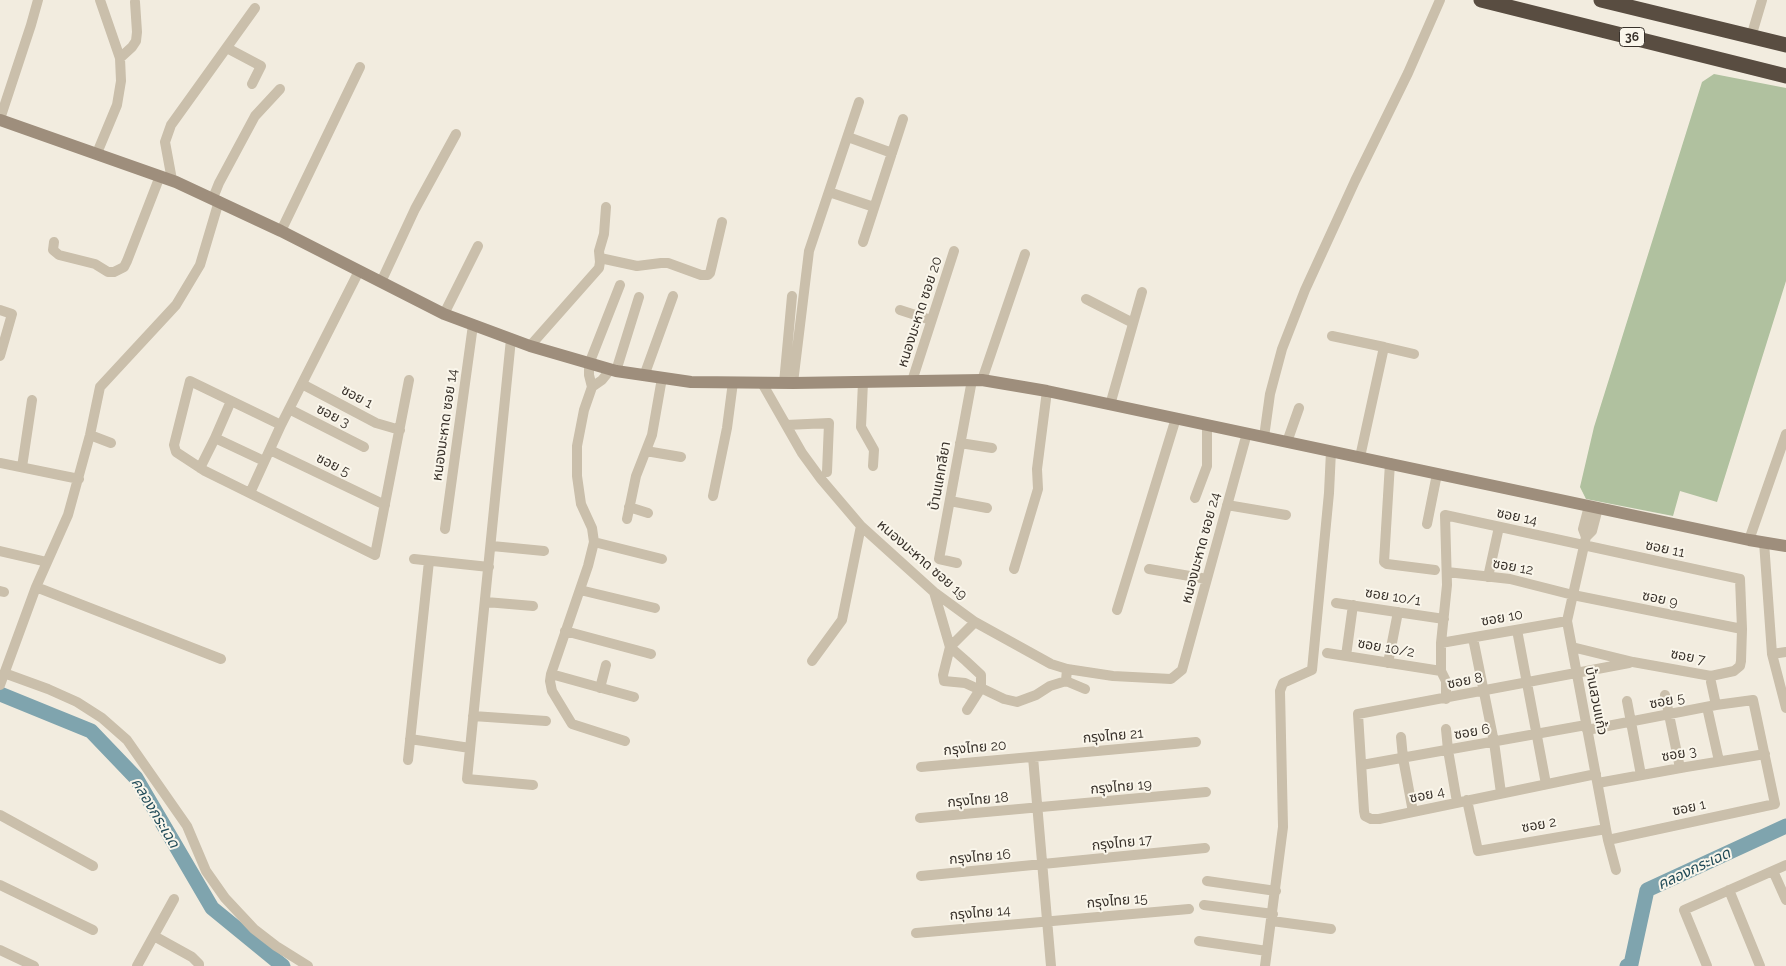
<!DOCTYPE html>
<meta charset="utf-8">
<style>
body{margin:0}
canvas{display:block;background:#f2ecdf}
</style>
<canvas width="1786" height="966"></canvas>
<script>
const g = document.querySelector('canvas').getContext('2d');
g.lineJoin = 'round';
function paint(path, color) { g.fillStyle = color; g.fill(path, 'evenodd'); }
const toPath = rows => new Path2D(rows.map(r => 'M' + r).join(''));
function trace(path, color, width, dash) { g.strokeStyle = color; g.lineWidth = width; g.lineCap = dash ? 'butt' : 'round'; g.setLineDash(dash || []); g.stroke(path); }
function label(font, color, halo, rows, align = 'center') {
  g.font = font + ' Raleway,"Noto Sans Thai",sans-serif'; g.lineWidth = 4; g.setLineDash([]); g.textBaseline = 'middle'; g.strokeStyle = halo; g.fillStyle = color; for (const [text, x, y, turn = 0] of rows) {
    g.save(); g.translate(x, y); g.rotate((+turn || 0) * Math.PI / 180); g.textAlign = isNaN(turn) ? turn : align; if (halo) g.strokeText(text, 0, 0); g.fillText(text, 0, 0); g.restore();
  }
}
paint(toPath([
 [1714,74,1786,88,1786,281,1717,502,1680,491,1673,516,1586,499,1580,487,1594,427,1702,82]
]), '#b0c19f');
trace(toPath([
 [0,694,91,731,136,778,212,908,283,966],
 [1627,966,1631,964,1647,890,1786,826]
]), '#7fa4ae', 15);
trace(toPath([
 [1751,37,1762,0],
 [227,48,261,66,252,84],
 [120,58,132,47,136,41,137,32,135,2],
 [0,119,31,25,38,0],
 [848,137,892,153],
 [97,153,117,105,121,81,120,58,100,0],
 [172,180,165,142,171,125,255,8],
 [829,192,874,207],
 [213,198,219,183,255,116,280,89],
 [281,231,360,67],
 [54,242,53,250,59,255,95,264,108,272,114,272,124,267,127,261,160,176],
 [863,242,903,119],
 [600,258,637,266,661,263,668,263,701,275,708,275,710,273,712,265,722,222],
 [381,282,415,209,456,134],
 [620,285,589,364,589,375,592,387,584,410,577,446,577,476,581,504,592,528,594,542,588,566,551,674,550,681,552,691,572,724,625,741],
 [1086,299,1133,323],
 [0,310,12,314,0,356],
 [900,310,931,320],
 [444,314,478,246],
 [1332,336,1384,347,1360,457],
 [511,339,467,779,533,785],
 [530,346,599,268,600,262,599,251,604,234,606,207],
 [1384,347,1414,354],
 [616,371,639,297],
 [644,376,673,296],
 [982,380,1025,254],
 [912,381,954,251],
 [863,382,861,427,874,450,873,466],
 [762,383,802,453,821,479,861,526,934,592,975,622,1051,664,1067,669,1113,676,1171,679,1182,670,1247,433],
 [784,383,792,296],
 [793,383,809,251,859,102],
 [302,384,376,423,400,430],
 [592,387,602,380,610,370],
 [231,401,215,438,264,461],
 [1110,405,1142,292],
 [289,409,364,447],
 [281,425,190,381,174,445,176,452,205,471,375,555,409,380],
 [786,425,829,423,827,472],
 [90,435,111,443],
 [1264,437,1270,394,1282,349,1305,290,1355,181,1408,73,1440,0],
 [1287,442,1299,408],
 [960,443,992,448],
 [270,450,385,505],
 [646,451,681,457],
 [0,463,79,479],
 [1390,463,1384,562,1387,564,1435,570],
 [22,467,32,400],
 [200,468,215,438],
 [250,493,281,425,359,271],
 [713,496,727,428,733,382],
 [1195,498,1207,466,1207,425],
 [950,501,987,508],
 [1227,505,1286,515],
 [629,507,648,513],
 [1598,508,1592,531,1586,537,1567,621,1608,840,1616,870],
 [627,519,636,476,652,435,662,378],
 [1427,524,1437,474],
 [445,529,473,325],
 [1586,537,1583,529,1589,506],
 [1749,540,1786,434],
 [594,542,662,559],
 [1764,542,1772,654,1786,708],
 [492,546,544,551],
 [0,551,47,562],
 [414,559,489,567],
 [957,563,939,559,972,380],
 [1014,569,1038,489,1037,469,1047,391],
 [1149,569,1207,579],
 [1447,572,1510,579,1573,595,1742,629],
 [1488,577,1499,527],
 [36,587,221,659],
 [580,590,655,608],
 [0,591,4,592],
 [934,592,950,647,966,661,981,675,981,688,1004,699,1017,702,1036,695,1050,686,1066,681,1067,669],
 [486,602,533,606],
 [1336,603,1444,619],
 [1117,610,1176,418],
 [1517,630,1546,784],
 [565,631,651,654],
 [1473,638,1494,742,1501,793],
 [1441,643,1567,621],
 [1327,653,1441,671],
 [1772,654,1786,652],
 [1346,656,1353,605],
 [812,661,842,620,861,526],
 [1388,663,1398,612],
 [4,673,48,689,77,702,102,718,127,740,187,826,206,871,225,898,254,929,276,946,308,966],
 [551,674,634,697],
 [1066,681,1085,689],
 [1711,682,1716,705],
 [0,685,36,587,68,515,90,435,100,387,176,305,200,265,219,201],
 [600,688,606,665],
 [1665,695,1680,768],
 [1446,699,1446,681,1441,671,1441,643,1447,585,1445,515,1740,579,1742,629,1741,661,1740,666,1734,671,1711,676,1633,662,1572,647],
 [1627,701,1641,775],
 [1707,707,1719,761],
 [967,710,981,688,976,688,965,683,944,681,943,675,950,647,975,622],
 [473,716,546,721],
 [1446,729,1448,750,1457,802],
 [1587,730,1716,705,1753,700,1775,804,1608,840],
 [1401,737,1403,758,1413,812],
 [410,739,470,748],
 [1033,757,1051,966],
 [408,760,429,561],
 [1362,765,1586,725],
 [921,767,1196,742],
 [1596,774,1379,819,1371,819,1365,816,1364,811,1358,714,1629,663],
 [1598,783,1686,767,1765,754],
 [1467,800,1478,851,1606,829],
 [0,815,93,866],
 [920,818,1206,792],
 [1773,871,1786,900],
 [921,876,1205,848],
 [1207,881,1276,891],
 [0,885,93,930],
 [1729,890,1760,966],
 [1204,905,1273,914],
 [1272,921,1331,929],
 [916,933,1189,909],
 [154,936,192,957,199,964,199,966],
 [1199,941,1267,951],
 [0,950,34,966],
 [137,966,174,899],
 [1265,966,1283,827,1280,691,1283,683,1312,670,1329,493,1331,451],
 [1707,966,1684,910,1786,865]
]), '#cabfab', 10);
trace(toPath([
 [0,120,176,182,281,231,444,314,530,346,616,371,691,382,793,383,982,380,1047,391,1749,540,1786,546]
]), '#9e8e7c', 12);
trace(toPath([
 [1481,0,1786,76],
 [1601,0,1786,45]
]), '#594d41', 15);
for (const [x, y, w] of [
 [1632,37,25]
]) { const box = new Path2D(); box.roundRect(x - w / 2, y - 9.5, w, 19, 4); g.fillStyle = '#faf6eb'; g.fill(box); trace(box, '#38312a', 1); }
label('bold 12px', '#38312a', null, [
 ["36",1632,37]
]);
label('14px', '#38312a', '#faf6eb', [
 ["หนองมะหาด ซอย 20",920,312,-72],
 ["ซอย 1",357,397,28],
 ["ซอย 3",333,416,27],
 ["หนองมะหาด ซอย 14",445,425,-82],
 ["ซอย 5",333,465,26],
 ["บ้านแคทลียา",940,476,-80],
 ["ซอย 14",1517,517,12],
 ["หนองมะหาด ซอย 24",1201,548,-75],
 ["ซอย 11",1665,549,12],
 ["หนองมะหาด ซอย 19",922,560,41],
 ["ซอย 12",1513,567,10],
 ["ซอย 10/1",1393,597,9],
 ["ซอย 9",1660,599,12],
 ["ซอย 10",1502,618,-10],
 ["ซอย 10/2",1386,648,10],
 ["ซอย 7",1688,657,11],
 ["ซอย 8",1465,681,-11],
 ["บ้านสวนแก้ว",1596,701,79],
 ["ซอย 5",1667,701,-11],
 ["ซอย 6",1472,732,-10],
 ["กรุงไทย 21",1113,736,-5],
 ["กรุงไทย 20",975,748,-5],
 ["ซอย 3",1679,754,-10],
 ["กรุงไทย 19",1121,787,-5],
 ["ซอย 4",1427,795,-12],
 ["กรุงไทย 18",978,800,-5],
 ["ซอย 1",1689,808,-12],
 ["ซอย 2",1539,825,-10],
 ["กรุงไทย 17",1122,843,-6],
 ["กรุงไทย 16",980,857,-5],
 ["กรุงไทย 15",1117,901,-5],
 ["กรุงไทย 14",980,913,-5]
]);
label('italic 15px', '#214b58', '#faf6eb', [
 ["คลองกระเฉด",155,813,59],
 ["คลองกระเฉด",1694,869,-25]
]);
</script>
